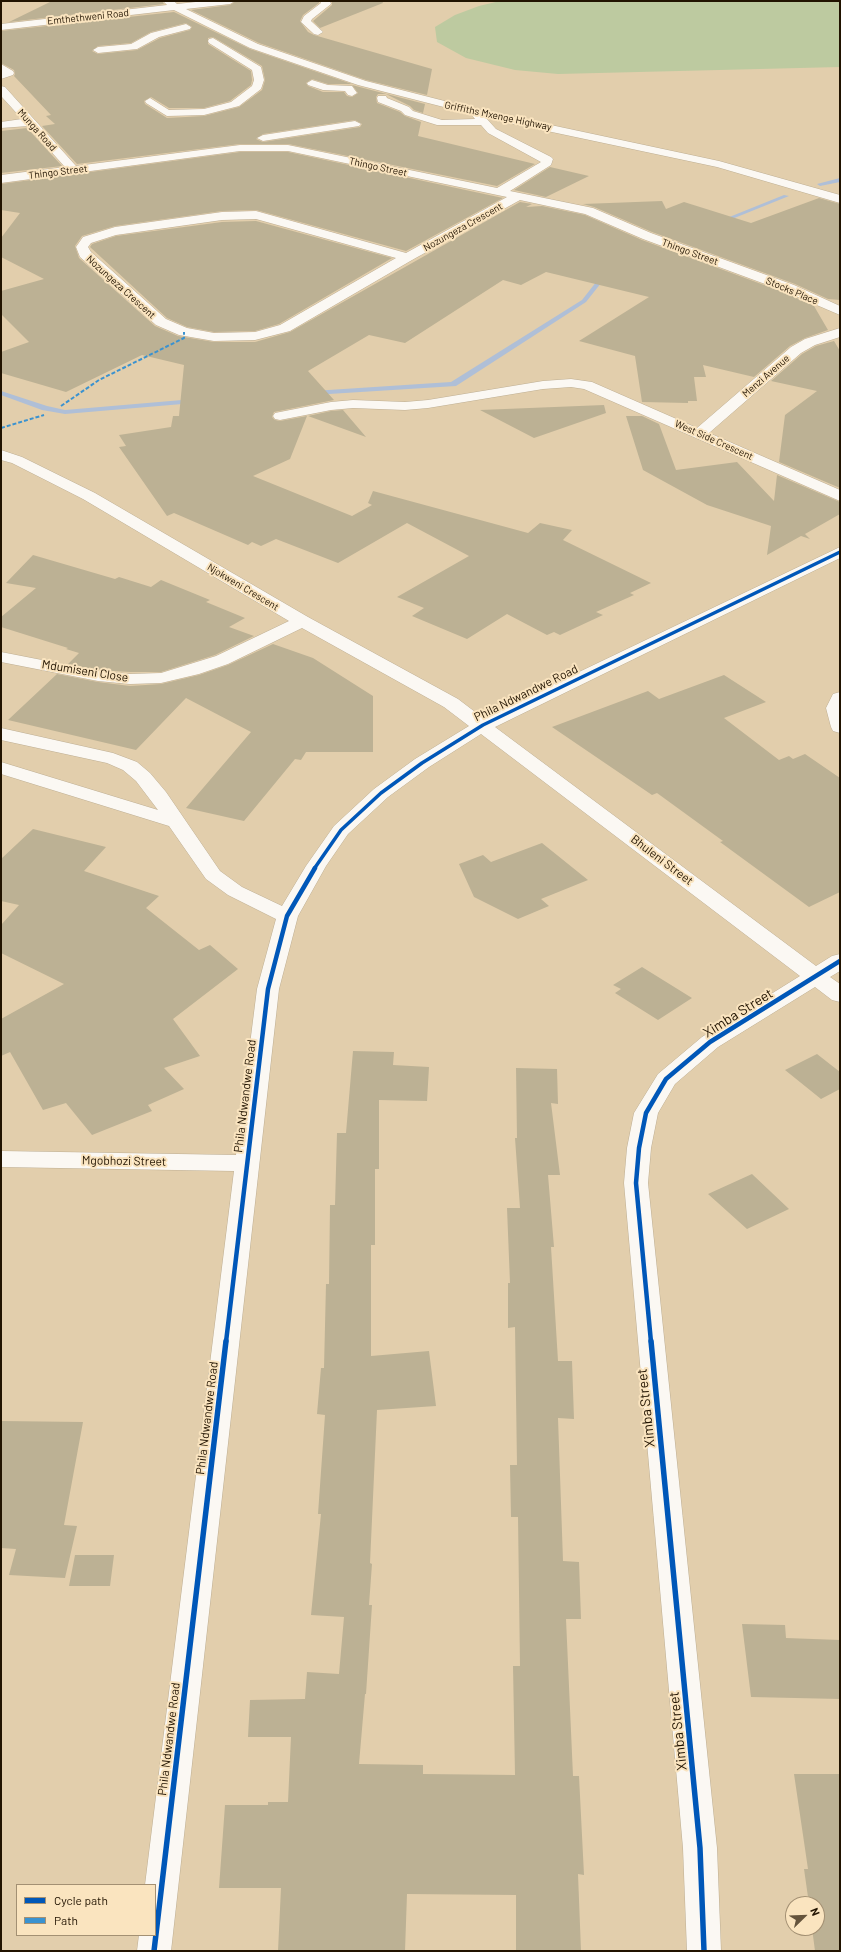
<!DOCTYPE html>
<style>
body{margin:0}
#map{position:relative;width:841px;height:1952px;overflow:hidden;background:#e2ceac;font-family:Barlow,sans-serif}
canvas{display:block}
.frame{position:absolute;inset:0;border:2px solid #211300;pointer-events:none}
.legend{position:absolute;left:16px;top:1884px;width:140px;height:52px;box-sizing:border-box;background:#fae4bf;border:1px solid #a39073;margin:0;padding:5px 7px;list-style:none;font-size:12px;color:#211300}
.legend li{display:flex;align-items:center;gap:8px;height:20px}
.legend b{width:20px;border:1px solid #a39073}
.north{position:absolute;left:785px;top:1896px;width:40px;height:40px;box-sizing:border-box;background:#fae4bf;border:1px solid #a39073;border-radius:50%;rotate:67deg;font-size:11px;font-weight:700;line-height:16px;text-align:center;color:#211300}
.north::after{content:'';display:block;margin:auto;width:14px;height:18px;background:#65543c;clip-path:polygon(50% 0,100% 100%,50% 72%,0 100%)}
</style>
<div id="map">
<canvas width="841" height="1952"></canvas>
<div class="frame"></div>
<ul class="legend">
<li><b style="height:5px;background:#0057b8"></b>Cycle path</li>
<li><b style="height:5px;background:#3a92d0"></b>Path</li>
</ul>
<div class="north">N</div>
</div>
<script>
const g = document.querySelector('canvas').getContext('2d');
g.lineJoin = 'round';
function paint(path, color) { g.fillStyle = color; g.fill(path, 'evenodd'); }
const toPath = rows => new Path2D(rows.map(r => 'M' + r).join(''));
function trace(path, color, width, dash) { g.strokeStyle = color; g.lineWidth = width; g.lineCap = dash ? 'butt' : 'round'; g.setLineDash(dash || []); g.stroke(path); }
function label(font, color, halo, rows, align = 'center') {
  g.font = font + ' Barlow,sans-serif'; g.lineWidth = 4; g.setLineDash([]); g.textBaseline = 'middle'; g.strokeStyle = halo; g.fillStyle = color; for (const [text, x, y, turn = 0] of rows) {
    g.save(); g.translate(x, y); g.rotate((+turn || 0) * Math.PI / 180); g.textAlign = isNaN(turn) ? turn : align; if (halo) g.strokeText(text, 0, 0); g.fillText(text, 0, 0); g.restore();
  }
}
paint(toPath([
 [500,1,840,1,840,67,558,74,515,70,466,58,437,42,435,27,455,15,479,6]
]), '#bdcaa0');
paint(toPath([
 [840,178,840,182,820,186,817,184,840,178],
 [784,195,789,196,722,223,717,222,784,195],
 [604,272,609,273,586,302,456,386,313,395,309,393,313,391,451,382,582,300,604,272],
 [1,391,47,406,65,410,194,399,198,401,194,403,65,414,42,410,1,395,1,391]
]), '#afbfd7');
paint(toPath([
 [52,1,162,1,164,4,9,22],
 [236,1,319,1,319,3,303,15,300,21,308,32,314,35,432,69,427,95,366,80,259,43,191,10,230,5],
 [332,1,382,1,383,3,320,28,313,21,332,5],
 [174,12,250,49,352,84,328,84,312,79,306,83,308,86,323,92,344,92,347,96,352,97,358,93,352,85,425,104,423,113,414,110,410,106,386,94,378,94,376,97,377,103,400,112,405,116,421,122,418,136,535,164,497,186,288,144,240,144,77,164,42,126,55,124,46,116,51,115,14,76,15,74,14,70,1,63,1,31],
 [186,23,192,27,190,30,160,38,137,50,98,54,92,51,98,46,131,43,151,32],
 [213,37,262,66,265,80,262,90,239,107,204,116,167,118,145,104,144,101,151,97,169,108,204,108,230,101,251,85,252,80,251,71,208,44,208,38],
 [355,120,362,124,360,127,263,142,256,139,263,134],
 [27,128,62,166,1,173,1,131],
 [240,152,288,152,503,198,406,251,256,210,222,211,115,226,82,236,75,246,79,258,155,326,178,336,214,342,255,342,290,332,520,202,532,204,526,207,542,206,585,215,642,240,783,292,814,306,828,330,805,338,790,346,754,377,703,365,706,377,694,377,697,401,688,401,688,403,642,402,635,356,579,341,649,297,546,272,521,285,503,280,405,343,369,335,308,371,334,400,274,412,272,417,275,420,280,421,307,416,290,459,253,476,352,516,372,505,368,503,373,491,528,533,540,523,572,530,563,540,651,583,630,593,634,595,596,612,603,615,560,635,554,632,547,635,507,614,467,639,412,616,424,608,397,597,469,556,407,523,338,563,276,539,261,546,252,542,248,545,174,513,167,516,119,447,126,446,119,435,171,427,173,416,179,416,184,365,142,355,66,392,1,373,1,352,29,342,1,314,1,291,44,279,1,257,1,238,20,213,1,210,1,184],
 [550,167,589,176,546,197,514,190],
 [819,198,840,204,840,300,828,299,795,284,652,232,594,207,583,204,662,201,666,209,684,202,751,223],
 [256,221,392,258,279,324,255,331,214,332,187,327,167,318,90,247,92,244,116,236,222,222],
 [834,341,840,351,840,488,779,462,785,415,817,391,771,381,802,354,816,346],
 [604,405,606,413,534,438,480,410],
 [343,410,366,437,308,416,331,411],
 [626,416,642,416,659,424,676,470,737,462,774,501,777,475,840,502,840,514,805,534,810,539,801,536,767,555,771,526,707,505,643,470],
 [33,555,115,579,119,577,151,587,161,580,210,600,206,602,245,618,229,627,254,636,215,655,161,672,130,672,98,670,68,664,79,653,66,649,68,648,1,627,1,617,36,588,6,583],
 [273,644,313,658,373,696,373,752,306,752,301,760,295,759,244,821,186,808,251,732,186,698,136,750,8,720,57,674,98,682,130,686,161,684,199,675,228,665],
 [724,675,766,702,724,718,779,760,789,756,793,759,805,754,840,778,840,892,809,907,720,842,723,841,657,793,652,795,552,727,648,691,659,699],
 [33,829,106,847,84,871,159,896,146,908,199,950,210,945,238,969,173,1019,200,1056,164,1068,184,1089,148,1105,152,1111,92,1135,66,1103,43,1110,10,1052,1,1056,1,1019,64,984,1,953,1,925,19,905,1,901,1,859],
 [542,843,588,880,541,899,549,906,518,919,474,897,459,864,483,855,491,862],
 [642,967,692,998,658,1020,615,993,621,989,613,985],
 [353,1051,394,1052,393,1065,429,1067,427,1101,379,1100,379,1169,375,1169,375,1245,371,1245,371,1356,429,1351,436,1406,377,1410,370,1563,372,1564,369,1605,372,1605,366,1694,365,1694,359,1764,423,1765,423,1774,515,1775,513,1666,520,1666,518,1517,511,1517,510,1465,517,1465,515,1327,508,1328,508,1283,510,1283,507,1208,520,1208,515,1138,517,1138,516,1068,557,1069,558,1104,551,1103,560,1175,548,1175,554,1247,551,1247,558,1361,572,1361,574,1419,558,1418,563,1561,579,1562,581,1619,566,1619,573,1776,579,1776,584,1875,578,1874,581,1951,516,1951,516,1895,407,1894,405,1951,278,1951,281,1888,219,1888,225,1805,268,1805,268,1802,288,1802,291,1737,248,1737,250,1700,305,1699,307,1672,339,1674,344,1617,311,1615,321,1514,318,1514,325,1415,317,1414,321,1368,324,1368,326,1284,329,1284,330,1205,335,1205,337,1133,346,1133],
 [817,1054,840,1072,840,1089,821,1099,785,1070],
 [752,1174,789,1209,747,1229,708,1194],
 [1,1421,83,1422,64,1525,77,1526,65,1578,9,1575,16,1549,1,1548],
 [75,1555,114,1555,110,1586,69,1586],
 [742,1624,785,1625,786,1638,840,1640,840,1699,751,1697],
 [794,1774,840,1774,840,1951,815,1951,812,1928,817,1928,817,1904,809,1904,804,1869,808,1869]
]), '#bcb194');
const minor = toPath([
 [163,1,174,1,177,4,205,1,235,1,230,4,186,9,258,44,366,81,476,109,719,161,840,195,840,203,717,167,486,118,496,129,551,157,553,159,551,165,510,191,593,208,651,233,794,285,840,306,840,315,784,291,643,239,585,214,520,200,412,260,290,331,255,340,214,341,179,335,156,325,80,257,76,247,83,237,115,227,222,212,256,211,406,253,507,197,288,151,240,151,1,183,1,175,65,167,28,126,1,128,1,122,22,119,1,96,1,86,5,87,76,166,240,145,288,145,497,188,541,162,488,133,481,125,437,125,405,115,401,111,378,102,377,98,378,96,386,96,387,98,409,107,413,111,442,120,475,119,471,114,358,85,250,48,174,10,1,30,1,24,167,5,163,1],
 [256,219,396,258,280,325,255,332,214,333,187,328,166,319,91,252,88,247,91,243,116,235,222,220,256,219],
 [320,1,330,1,331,4,312,19,311,21,323,32,318,35,314,34,301,22,304,16,321,3,320,1],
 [186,24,191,27,190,29,159,37,137,49,98,53,93,50,98,47,131,44,151,33,186,24],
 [213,38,261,67,264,80,261,89,239,106,204,115,167,116,146,103,145,101,150,98,169,110,204,109,231,102,252,86,254,80,252,70,209,43,208,41,209,39,213,38],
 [1,64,13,71,14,73,13,75,1,79,1,64],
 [312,80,328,85,352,86,357,93,352,96,348,95,345,91,323,90,308,85,307,83,312,80],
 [355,121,361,124,359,126,263,141,257,138,263,135,355,121],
 [840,328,840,337,815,345,801,353,709,433,840,490,840,501,584,389,571,387,543,389,428,408,405,410,353,408,331,410,280,420,275,419,273,416,275,413,280,412,331,402,353,400,405,402,428,400,543,381,571,379,592,382,697,428,791,347,805,339,840,328],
 [1,450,22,457,95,493,308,617,458,699,483,718,840,547,840,558,495,727,816,966,832,956,840,954,840,971,830,977,840,984,840,1002,832,1000,815,987,718,1047,675,1084,658,1113,651,1148,648,1183,717,1848,721,1951,687,1951,683,1848,624,1183,627,1148,634,1113,658,1074,702,1037,800,976,481,734,429,767,388,797,348,834,326,866,298,916,279,989,171,1951,137,1951,139,1935,155,1935,155,1885,145,1885,234,1171,1,1167,1,1151,236,1155,257,989,276,919,228,895,206,879,169,826,1,774,1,762,158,810,136,781,123,770,107,763,1,740,1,728,113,753,137,762,150,773,166,792,220,871,242,887,282,906,306,866,334,826,374,789,415,759,469,726,444,707,302,628,228,664,199,674,161,683,130,684,98,681,1,662,1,652,98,671,130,674,161,673,216,656,289,621,83,499,12,463,1,460,1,450],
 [840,692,840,733,833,731,831,727,826,708,833,694,840,692]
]);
trace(minor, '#bdae93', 1);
paint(minor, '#fbf8f3');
trace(toPath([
 [61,406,99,380,184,338,184,332],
 [1,428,44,415]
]), '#3a92d0', 2, [4, 2]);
trace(toPath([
 [314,869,341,830,381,793,422,763,483,725,840,552]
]), '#0057b8', 3.5);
trace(toPath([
 [226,1342,268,989,287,916,315,868],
 [651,1342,636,1183,639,1148,646,1113,666,1079,710,1042,840,961]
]), '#0057b8', 4.5);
trace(toPath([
 [651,1341,700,1848,704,1951],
 [154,1951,226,1341]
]), '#0057b8', 5.5);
label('10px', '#211300', '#fae4bf', [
 ["Emthethweni Road",88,17,-6],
 ["Griffiths Mxenge Highway",498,116,12],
 ["Munga Road",37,130,48],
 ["Thingo Street",378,167,12],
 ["Thingo Street",58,172,-7],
 ["Nozungeza Crescent",463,227,-29],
 ["Thingo Street",690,252,20],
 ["Nozungeza Crescent",121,287,42],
 ["Stocks Place",792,291,23],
 ["Menzi Avenue",766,376,-41],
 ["West Side Crescent",714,440,24],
 ["Njokweni Crescent",243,587,31]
]);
label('12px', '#211300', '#fae4bf', [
 ["Mdumiseni Close",85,671,9],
 ["Phila Ndwandwe Road",526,693,-26],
 ["Bhuleni Street",662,860,37],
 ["Phila Ndwandwe Road",245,1096,-83],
 ["Mgobhozi Street",124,1161,1],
 ["Phila Ndwandwe Road",207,1418,-83],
 ["Phila Ndwandwe Road",169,1739,-83]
]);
label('14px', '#211300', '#fae4bf', [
 ["Ximba Street",738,1013,-32],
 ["Ximba Street",646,1408,-96],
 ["Ximba Street",678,1731,-96]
]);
</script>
